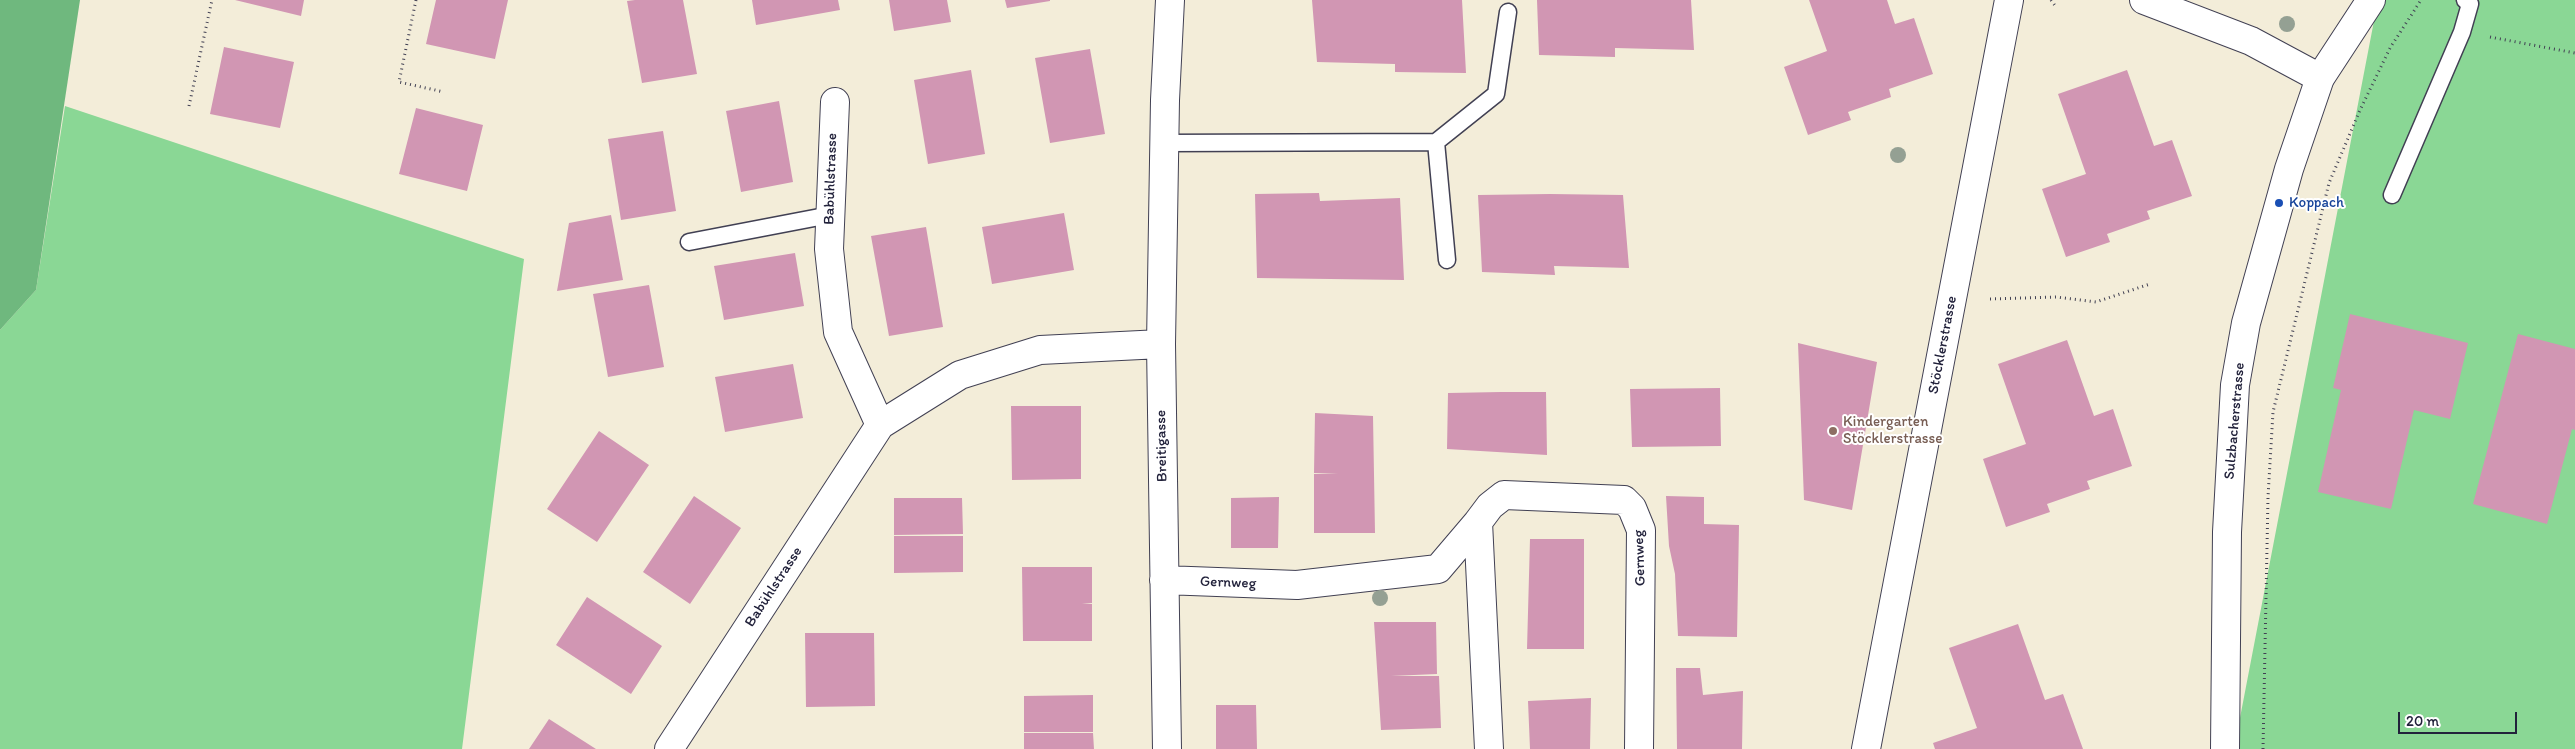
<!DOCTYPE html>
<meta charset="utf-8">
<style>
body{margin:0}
#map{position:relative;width:2575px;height:749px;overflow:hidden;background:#f3edd9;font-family:Itim,sans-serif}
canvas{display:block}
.scale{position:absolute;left:2398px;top:712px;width:119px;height:22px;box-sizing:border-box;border:2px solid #22223b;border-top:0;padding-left:6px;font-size:15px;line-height:18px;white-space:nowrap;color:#22223b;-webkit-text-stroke:4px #fff;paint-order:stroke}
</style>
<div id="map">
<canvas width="2575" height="749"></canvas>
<div class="scale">20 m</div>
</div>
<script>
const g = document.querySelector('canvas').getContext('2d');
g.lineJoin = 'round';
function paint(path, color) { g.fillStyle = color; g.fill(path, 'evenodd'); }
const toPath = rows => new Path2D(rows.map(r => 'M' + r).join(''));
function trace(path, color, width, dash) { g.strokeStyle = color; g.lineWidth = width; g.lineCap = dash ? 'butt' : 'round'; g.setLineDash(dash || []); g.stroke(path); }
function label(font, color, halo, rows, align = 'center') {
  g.font = font + ' Itim,sans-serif'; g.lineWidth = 4; g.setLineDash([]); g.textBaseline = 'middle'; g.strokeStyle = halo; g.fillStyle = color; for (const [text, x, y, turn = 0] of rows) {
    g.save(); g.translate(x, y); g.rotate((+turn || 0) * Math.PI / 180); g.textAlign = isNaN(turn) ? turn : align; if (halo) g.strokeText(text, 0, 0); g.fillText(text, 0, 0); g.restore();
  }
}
paint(toPath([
 [2378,0,2575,0,2575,749,2234,749],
 [65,106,524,259,462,749,0,749,0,330,36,290]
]), '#8ad795');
paint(toPath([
 [0,0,80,0,36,290,0,330]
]), '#6fb87e');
paint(toPath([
 [235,0,304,0,301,16],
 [436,0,508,0,495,59,426,44],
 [635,0,683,0,697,74,642,83,627,1],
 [752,0,838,0,840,10,756,25],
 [889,0,947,0,951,22,894,31],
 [1005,0,1050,0,1050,1,1007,8],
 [1312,0,1462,0,1466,73,1395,72,1395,64,1317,62],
 [1537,0,1691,0,1694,50,1615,48,1615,57,1539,55],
 [1809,0,1887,0,1895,24,1914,18,1933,74,1889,89,1891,97,1848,112,1851,120,1808,135,1784,67,1827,51],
 [224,47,294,62,280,128,210,114],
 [1090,49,1105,134,1050,143,1035,58],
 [971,70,985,154,928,164,914,80],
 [2127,70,2154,146,2172,140,2192,196,2147,211,2150,219,2107,234,2110,242,2066,257,2042,189,2086,174,2058,94],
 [779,101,793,182,741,192,726,111],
 [416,108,483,125,467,191,399,174],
 [663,131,676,211,621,220,608,139],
 [1319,193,1320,201,1400,198,1404,280,1257,278,1255,194],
 [1550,194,1623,195,1629,268,1554,266,1555,275,1482,272,1478,195],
 [1064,213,1074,270,992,284,982,227],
 [611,215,623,280,557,291,569,223],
 [926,227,943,327,889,336,871,236],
 [795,253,804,306,724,320,714,266],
 [649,285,664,367,608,377,593,294],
 [2350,314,2468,343,2450,419,2414,410,2391,509,2318,492,2341,390,2333,388],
 [2518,334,2575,349,2575,430,2572,429,2547,524,2473,504],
 [2067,340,2094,416,2113,409,2132,466,2087,481,2090,489,2047,504,2050,512,2006,527,1983,459,2026,444,1998,364],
 [1798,343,1877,362,1852,510,1804,500],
 [793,364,803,418,725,432,715,377],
 [1720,388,1721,446,1632,447,1630,389],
 [1501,392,1546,392,1547,455,1447,449,1448,393],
 [1011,406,1081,406,1081,443,1063,443,1081,443,1081,479,1012,480],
 [1315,413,1373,416,1375,533,1314,533,1314,474,1338,474,1314,473],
 [599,431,649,465,597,542,547,509],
 [694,496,741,528,690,604,643,572],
 [1666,496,1704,497,1704,524,1739,525,1737,637,1678,636,1675,574,1669,546],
 [1279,497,1278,548,1231,548,1231,498],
 [894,498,962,498,963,534,894,535],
 [894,536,963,536,963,572,894,573],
 [1530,539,1584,539,1584,649,1527,649],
 [1022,567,1092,567,1092,603,1082,604,1092,604,1092,641,1023,641],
 [587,597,662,646,631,694,556,645],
 [1374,622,1436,622,1437,674,1391,676,1439,676,1441,728,1381,730],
 [2018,624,2045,700,2063,694,2083,749,1935,749,1933,743,1977,728,1949,648],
 [805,633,874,633,875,706,806,707],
 [1676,668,1700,668,1703,695,1743,691,1742,749,1677,749],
 [1093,695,1093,732,1024,732,1024,696],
 [1591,698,1590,749,1530,749,1528,701],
 [1216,705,1256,705,1257,749,1216,749],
 [549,719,596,749,529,749],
 [1024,733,1093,733,1094,749,1024,749]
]), '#d196b3');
const lane = toPath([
 [1436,142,1496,94,1508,12],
 [1164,143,1436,142,1447,260],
 [2392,195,2462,32,2470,4,2465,0],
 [689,242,830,215]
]);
const street = toPath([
 [2144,0,2251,41,2320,78],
 [835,102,829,249,838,332,880,425],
 [1164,580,1297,585,1438,569,1478,522],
 [669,749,880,425,960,375,1040,350,1161,344],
 [1167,749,1161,344,1165,100,1170,0],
 [1489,749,1478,522,1490,506,1504,495,1624,500,1632,508,1641,530,1639,749],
 [1866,749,2009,0]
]);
const secondary = toPath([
 [2225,749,2227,532,2235,385,2246,323,2289,169,2320,78,2371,0]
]);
trace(lane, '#414053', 19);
trace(street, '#414053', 30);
trace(secondary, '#414053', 30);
trace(toPath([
 [416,0,399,82,444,92],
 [2051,0,2056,7],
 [2490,37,2575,53],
 [189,106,212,0],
 [1990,299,2056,297,2096,302,2150,284],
 [2263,749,2268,497,2273,412,2329,183,2360,110,2390,48,2421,0]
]), '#414053', 3, [1, 4]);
trace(lane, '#fff', 16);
trace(street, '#fff', 28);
trace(secondary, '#fff', 28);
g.fillStyle = '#94a093';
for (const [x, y] of [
 [2287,24],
 [1898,155],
 [1380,598]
]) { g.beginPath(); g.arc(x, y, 8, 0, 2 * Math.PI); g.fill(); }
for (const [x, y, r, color] of [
 [2279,203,5,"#1a4fb4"],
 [1833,431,5,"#8d6e63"]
]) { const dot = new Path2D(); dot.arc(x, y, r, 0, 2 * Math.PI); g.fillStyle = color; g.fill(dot); trace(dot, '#fff', 2); }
label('15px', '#22223b', '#fff', [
 ["Babühlstrasse",831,179,-88],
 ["Stöcklerstrasse",1943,345,-79],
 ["Sulzbacherstrasse",2235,421,-85],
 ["Breitigasse",1162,446,-91],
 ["Gernweg",1640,558,-92],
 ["Gernweg",1228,583,2],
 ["Babühlstrasse",774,587,-57]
]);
label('15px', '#164399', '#fff', [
 ["Koppach",2289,203]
], 'left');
label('15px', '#785e54', '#fff', [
 ["Kindergarten",1843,422],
 ["Stöcklerstrasse",1843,439]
], 'left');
</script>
